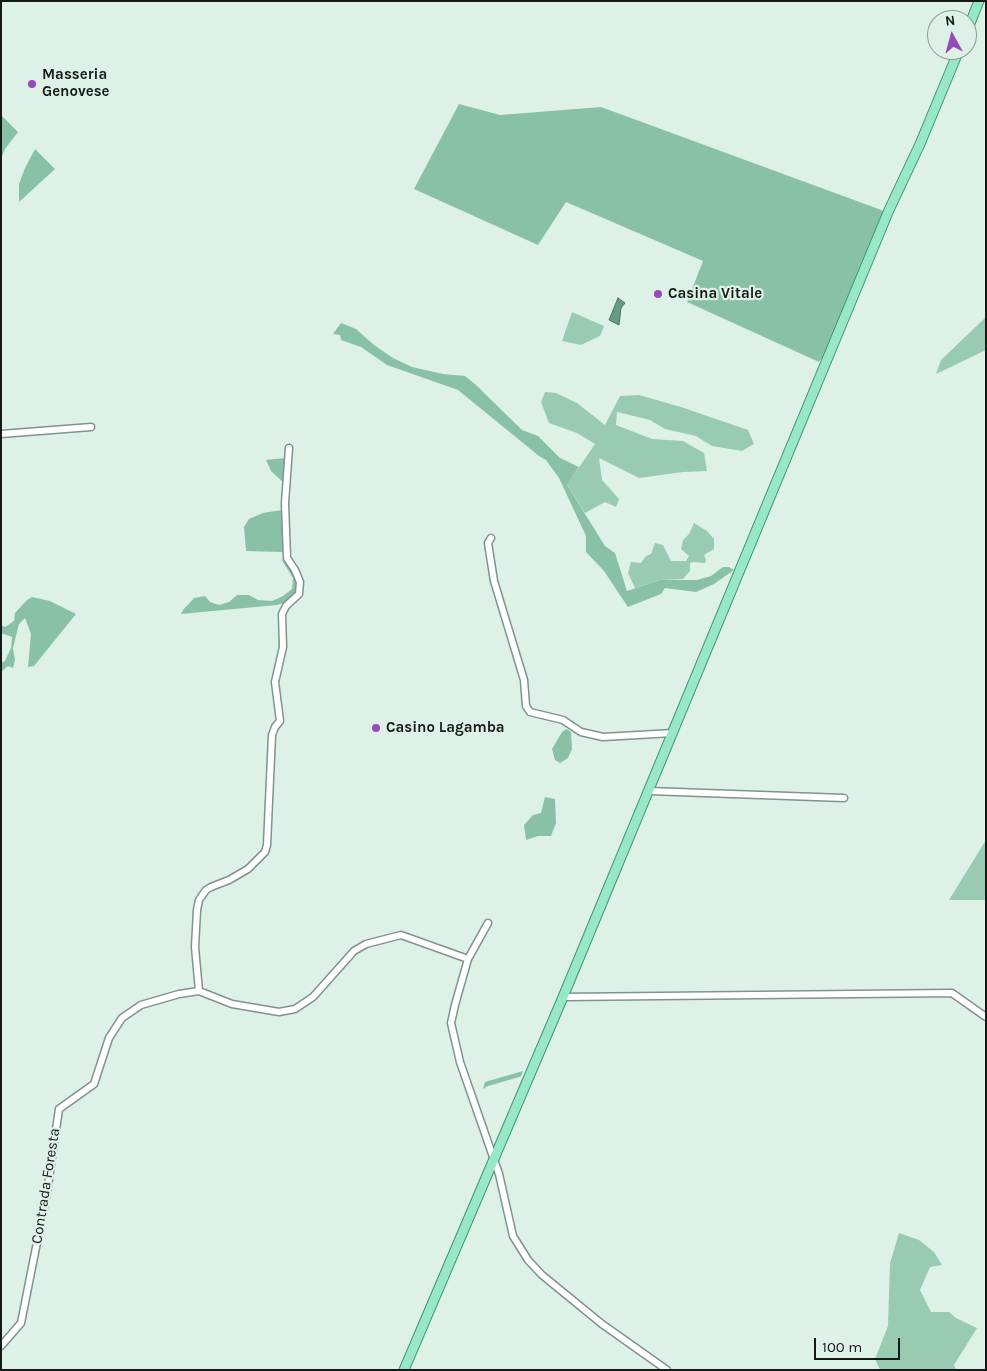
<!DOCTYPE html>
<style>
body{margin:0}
#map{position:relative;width:987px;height:1371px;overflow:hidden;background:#def1e7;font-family:Karla,sans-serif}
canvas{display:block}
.frame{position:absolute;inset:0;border:2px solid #141a17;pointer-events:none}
.north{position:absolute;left:927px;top:10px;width:50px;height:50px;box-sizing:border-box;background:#def1e7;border:1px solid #8d9b94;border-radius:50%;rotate:353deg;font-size:14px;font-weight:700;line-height:20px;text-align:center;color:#141a17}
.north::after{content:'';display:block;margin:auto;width:18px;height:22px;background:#9749bb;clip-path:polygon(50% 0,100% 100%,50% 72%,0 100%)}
.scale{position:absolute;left:814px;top:1338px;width:86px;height:22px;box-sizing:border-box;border:2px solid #141a17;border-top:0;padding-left:6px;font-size:15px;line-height:18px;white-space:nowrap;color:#141a17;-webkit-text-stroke:4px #def1e7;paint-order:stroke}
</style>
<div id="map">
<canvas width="987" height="1371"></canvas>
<div class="frame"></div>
<div class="north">N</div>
<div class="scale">100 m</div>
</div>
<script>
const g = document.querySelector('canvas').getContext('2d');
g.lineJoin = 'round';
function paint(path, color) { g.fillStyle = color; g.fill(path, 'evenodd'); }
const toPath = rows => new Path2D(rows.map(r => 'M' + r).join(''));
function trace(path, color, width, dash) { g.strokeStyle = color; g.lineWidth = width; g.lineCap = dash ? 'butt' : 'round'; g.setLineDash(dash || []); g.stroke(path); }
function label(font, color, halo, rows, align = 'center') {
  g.font = font + ' Karla,sans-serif'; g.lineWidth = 4.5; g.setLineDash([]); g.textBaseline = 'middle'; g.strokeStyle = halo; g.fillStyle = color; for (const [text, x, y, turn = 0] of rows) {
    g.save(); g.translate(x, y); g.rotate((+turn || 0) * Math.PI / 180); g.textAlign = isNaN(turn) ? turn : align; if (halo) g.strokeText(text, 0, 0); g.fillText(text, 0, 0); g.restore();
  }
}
paint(toPath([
 [572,312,604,326,600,336,581,345,562,341],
 [986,317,986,350,936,374,941,360],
 [545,392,556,393,577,403,605,425,620,396,639,395,681,407,748,430,754,444,742,451,712,446,696,436,665,429,650,420,617,412,616,425,652,439,683,441,704,453,707,471,683,472,639,478,599,458,602,480,619,499,616,507,605,502,585,513,567,485,595,444,577,433,549,423,541,402],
 [694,523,707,531,714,539,714,549,704,555,706,560,705,563,693,562,690,563,690,571,683,579,660,580,635,588,628,573,631,562,641,563,646,556,651,554,655,543,663,545,671,561,686,561,689,556,681,549,683,540,689,534],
 [986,840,986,900,949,900],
 [899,1233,919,1240,934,1252,942,1265,930,1267,920,1290,931,1312,949,1312,956,1318,977,1328,954,1365,956,1370,880,1370,875,1359,888,1326,890,1263]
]), '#98cbb2');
paint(toPath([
 [459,104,500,115,601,107,884,211,824,355,819,362,687,302,703,261,566,202,538,245,414,189],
 [1,115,18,132,5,149,1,159],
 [35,149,55,169,19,202,19,184,25,168],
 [341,323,356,329,374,345,393,358,412,367,443,374,465,376,476,385,522,430,538,436,560,458,579,467,567,485,605,546,615,553,627,591,660,580,697,580,711,576,723,567,729,567,734,570,714,584,696,592,665,588,661,594,628,607,604,571,586,552,586,536,559,478,546,460,539,456,458,390,387,365,361,347,341,340,340,335,333,334],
 [285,458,284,483,271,471,266,460],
 [282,510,283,552,246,551,244,527,249,519,263,513],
 [281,559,288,565,295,577,297,583,297,591,287,602,277,605,181,614,183,610,194,598,205,596,210,602,219,605,229,602,237,595,249,595,258,600,272,601,283,596,292,589,293,578],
 [32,597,50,601,76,614,34,666,28,667,31,634,25,618,19,624,13,648,15,660,13,668,8,666,1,672,1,663,5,661,11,648,12,637,1,633,1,625,5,627,14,621,15,613,27,600],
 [566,729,571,732,572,749,568,758,560,763,555,760,552,749,562,732],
 [545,797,555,799,556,823,551,836,538,836,526,840,524,825,533,815,541,813],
 [523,1071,521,1076,519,1077,488,1086,483,1089,485,1082]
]), '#89c1a6');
const water = toPath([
 [618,298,625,303,621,308,619,325,609,320,618,298]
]);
paint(water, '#649b81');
trace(water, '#4c7461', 1);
const minor = toPath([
 [1,434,91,427],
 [491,538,488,543,494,581,524,680,526,706,530,712,563,720,581,732,603,737,673,733],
 [649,791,844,798],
 [488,923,468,959,455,1005,451,1023,460,1062,499,1174,513,1236,528,1260,542,1275,602,1324,667,1370],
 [199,991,195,947,197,910,199,900,206,890,211,887,229,880,248,869,265,852,267,845,272,735,275,727,280,721,275,682,283,647,282,614,286,606,299,594,300,582,295,570,287,558,285,503,289,448],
 [563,997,952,993,986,1017],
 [1,1346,21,1323,47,1192,59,1109,94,1084,109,1038,122,1018,141,1005,179,994,199,991,232,1004,279,1012,295,1009,313,997,354,951,366,944,397,936,401,935,468,959]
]);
const major = toPath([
 [967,31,979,1],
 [404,1370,563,997,889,210,920,144,959,50]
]);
trace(minor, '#81938a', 9);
trace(major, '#3e9672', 11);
trace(minor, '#fff', 6);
trace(major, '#98e8c8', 9);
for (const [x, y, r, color] of [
 [32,84,5,"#9749bb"],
 [658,294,5,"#9749bb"],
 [376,728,5,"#9749bb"]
]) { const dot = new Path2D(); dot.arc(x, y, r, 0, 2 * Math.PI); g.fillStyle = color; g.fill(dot); trace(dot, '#def1e7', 2); }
label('bold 15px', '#141a17', '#def1e7', [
 ["Masseria",42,75],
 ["Genovese",42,92],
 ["Casina Vitale",668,294],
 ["Casino Lagamba",386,728]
], 'left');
label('15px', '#141a17', '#def1e7', [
 ["Contrada Foresta",46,1186,-81]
]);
</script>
